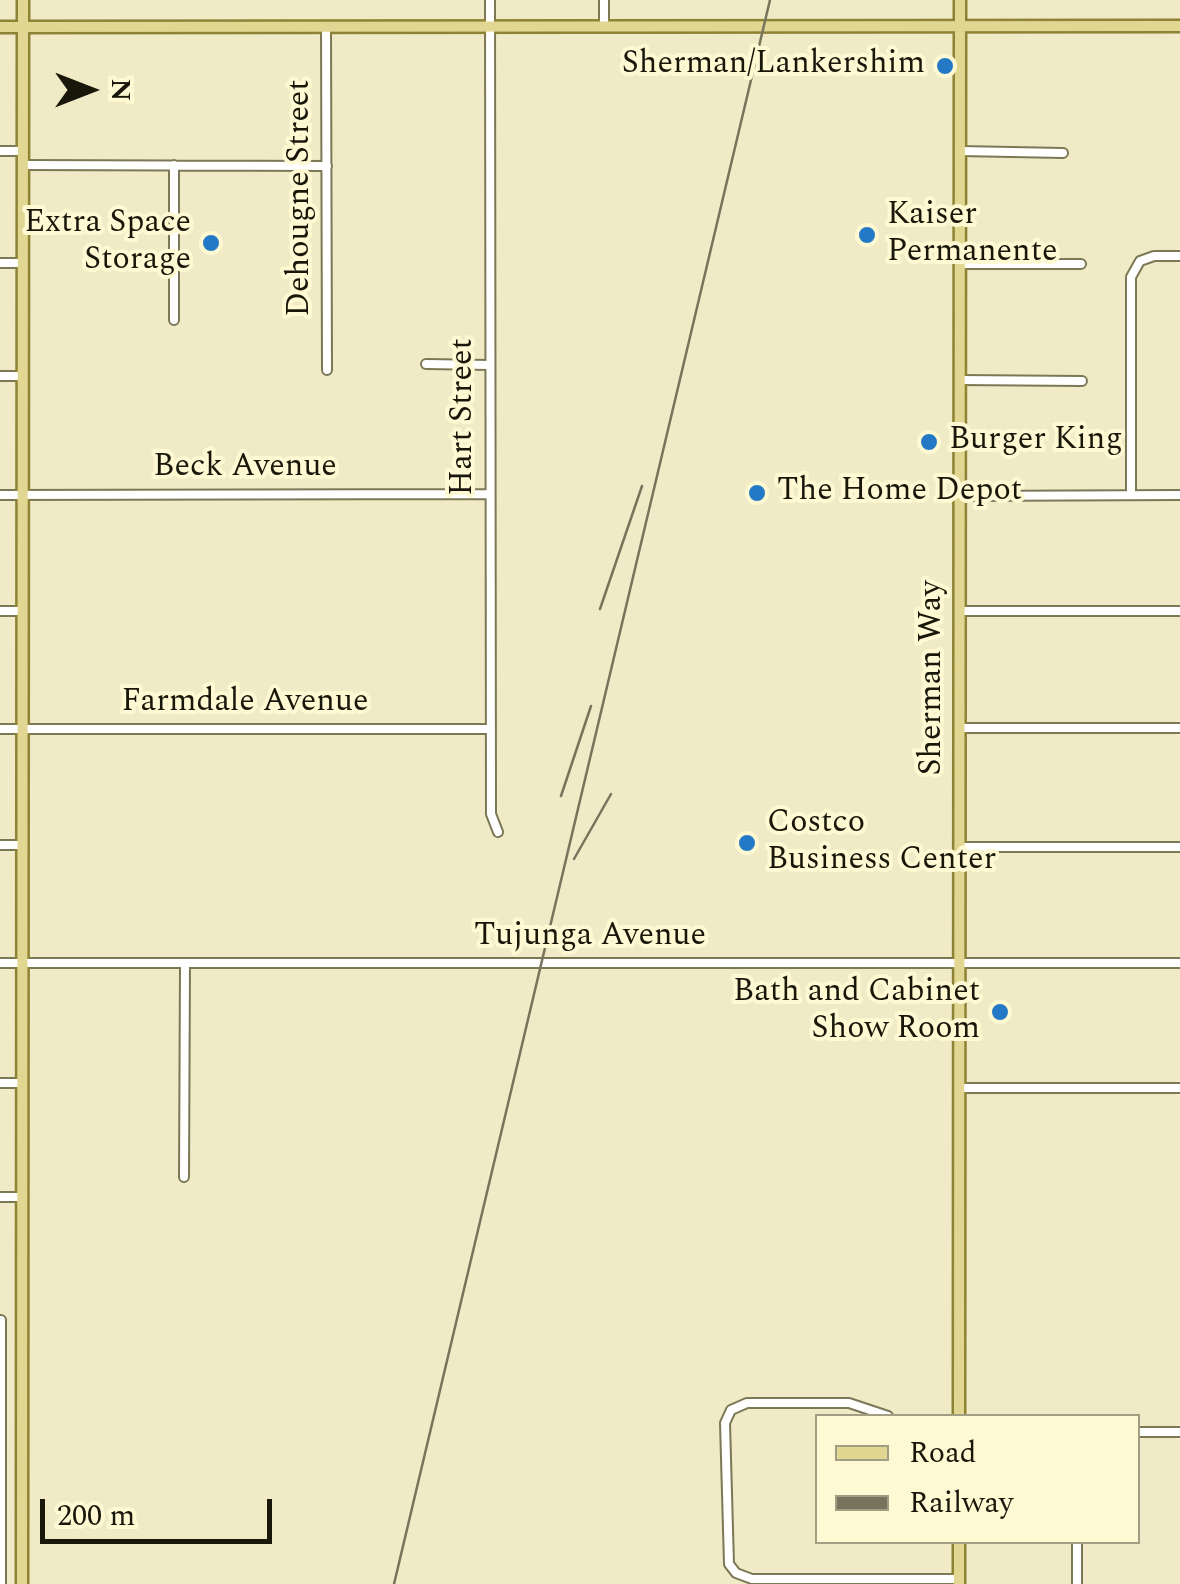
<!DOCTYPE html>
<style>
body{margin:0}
#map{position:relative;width:1180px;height:1584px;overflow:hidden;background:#f0ebc6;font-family:Spectral,serif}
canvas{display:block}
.legend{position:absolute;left:815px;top:1414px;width:325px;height:130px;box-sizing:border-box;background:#fef8d3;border:2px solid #a29e83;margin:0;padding:12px 18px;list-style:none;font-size:30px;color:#19170a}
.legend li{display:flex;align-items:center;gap:20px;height:50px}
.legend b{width:50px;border:2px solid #a29e83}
.north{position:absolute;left:40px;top:40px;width:100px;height:100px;-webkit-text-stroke:8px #fef8d3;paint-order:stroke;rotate:90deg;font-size:28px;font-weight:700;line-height:40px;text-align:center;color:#19170a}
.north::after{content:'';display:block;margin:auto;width:35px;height:45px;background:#19170a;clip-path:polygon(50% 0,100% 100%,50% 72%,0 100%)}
.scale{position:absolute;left:40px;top:1499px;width:232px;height:45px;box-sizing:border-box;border:5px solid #19170a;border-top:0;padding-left:12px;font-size:30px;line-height:35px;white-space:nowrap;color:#19170a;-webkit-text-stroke:8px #fef8d3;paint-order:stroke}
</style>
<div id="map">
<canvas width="1180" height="1584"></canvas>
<ul class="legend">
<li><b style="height:12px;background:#e1d793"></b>Road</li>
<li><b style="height:12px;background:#77735c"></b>Railway</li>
</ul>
<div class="north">N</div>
<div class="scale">200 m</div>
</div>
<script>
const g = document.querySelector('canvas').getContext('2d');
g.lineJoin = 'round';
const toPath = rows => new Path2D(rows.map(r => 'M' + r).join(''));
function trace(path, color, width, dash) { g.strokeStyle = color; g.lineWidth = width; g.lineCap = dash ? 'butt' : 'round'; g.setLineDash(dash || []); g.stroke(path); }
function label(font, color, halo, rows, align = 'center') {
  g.font = font + ' Spectral,serif'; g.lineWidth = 8; g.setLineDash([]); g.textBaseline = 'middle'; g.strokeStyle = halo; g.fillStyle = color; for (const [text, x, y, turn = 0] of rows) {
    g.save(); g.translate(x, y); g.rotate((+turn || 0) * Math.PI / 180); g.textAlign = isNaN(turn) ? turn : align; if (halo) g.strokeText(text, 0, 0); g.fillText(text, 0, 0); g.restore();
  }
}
const minor = toPath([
 [490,0,491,814,498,832],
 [604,0,604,25],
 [326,26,327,370],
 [0,151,23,151],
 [960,151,1063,153],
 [23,165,327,166],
 [0,263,23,263],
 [960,264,1081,264],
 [174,320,174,165],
 [426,364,490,365],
 [0,376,23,376],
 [959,380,1082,381],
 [0,495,490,494],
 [1131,495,1131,277,1140,261,1154,256,1180,256],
 [959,496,1180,495],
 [0,611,23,611],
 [959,611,1180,611],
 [959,728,1180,728],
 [0,729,491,729],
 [0,845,23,845],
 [959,847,1180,847],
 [0,963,1180,963],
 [0,1083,23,1083],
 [959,1088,1180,1088],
 [184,1177,185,964],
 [0,1197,23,1197],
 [1,1320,1,1584],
 [888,1416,849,1403,747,1403,731,1410,725,1423,729,1564,736,1573,752,1579,959,1579],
 [1138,1432,1180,1432],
 [1077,1542,1077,1584]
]);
const major = toPath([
 [0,27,1180,26],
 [959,1416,960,0],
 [22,1584,23,0],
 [959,1584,959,1542]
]);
trace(minor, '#7c7755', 12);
trace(major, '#8e8234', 15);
trace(minor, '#fff', 8);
trace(major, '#e1d793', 10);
trace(toPath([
 [600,609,642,486],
 [561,796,591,706],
 [574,859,611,794],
 [394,1584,770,0]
]), '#77735c', 2.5);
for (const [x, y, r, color] of [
 [945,66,10,"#2479c7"],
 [867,235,10,"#2479c7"],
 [211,243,10,"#2479c7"],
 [929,442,10,"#2479c7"],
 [757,493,10,"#2479c7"],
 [747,843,10,"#2479c7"],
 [1000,1012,10,"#2479c7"]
]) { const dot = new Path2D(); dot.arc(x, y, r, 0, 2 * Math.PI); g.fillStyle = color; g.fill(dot); trace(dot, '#fef8d3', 4); }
label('32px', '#19170a', '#fef8d3', [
 ["Sherman/Lankershim",925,66,"right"],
 ["Kaiser",887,217],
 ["Permanente",887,254],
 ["Extra Space",191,225,"right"],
 ["Storage",191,262,"right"],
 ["Burger King",949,442],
 ["The Home Depot",777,493],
 ["Costco",767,825],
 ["Business Center",767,862],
 ["Bath and Cabinet",980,994,"right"],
 ["Show Room",980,1031,"right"]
], 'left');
label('32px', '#19170a', '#fef8d3', [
 ["Dehougne Street",302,198,-90],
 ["Hart Street",465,417,-90],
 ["Beck Avenue",245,469],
 ["Sherman Way",934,678,-90],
 ["Farmdale Avenue",245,704],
 ["Tujunga Avenue",590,938]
]);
</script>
